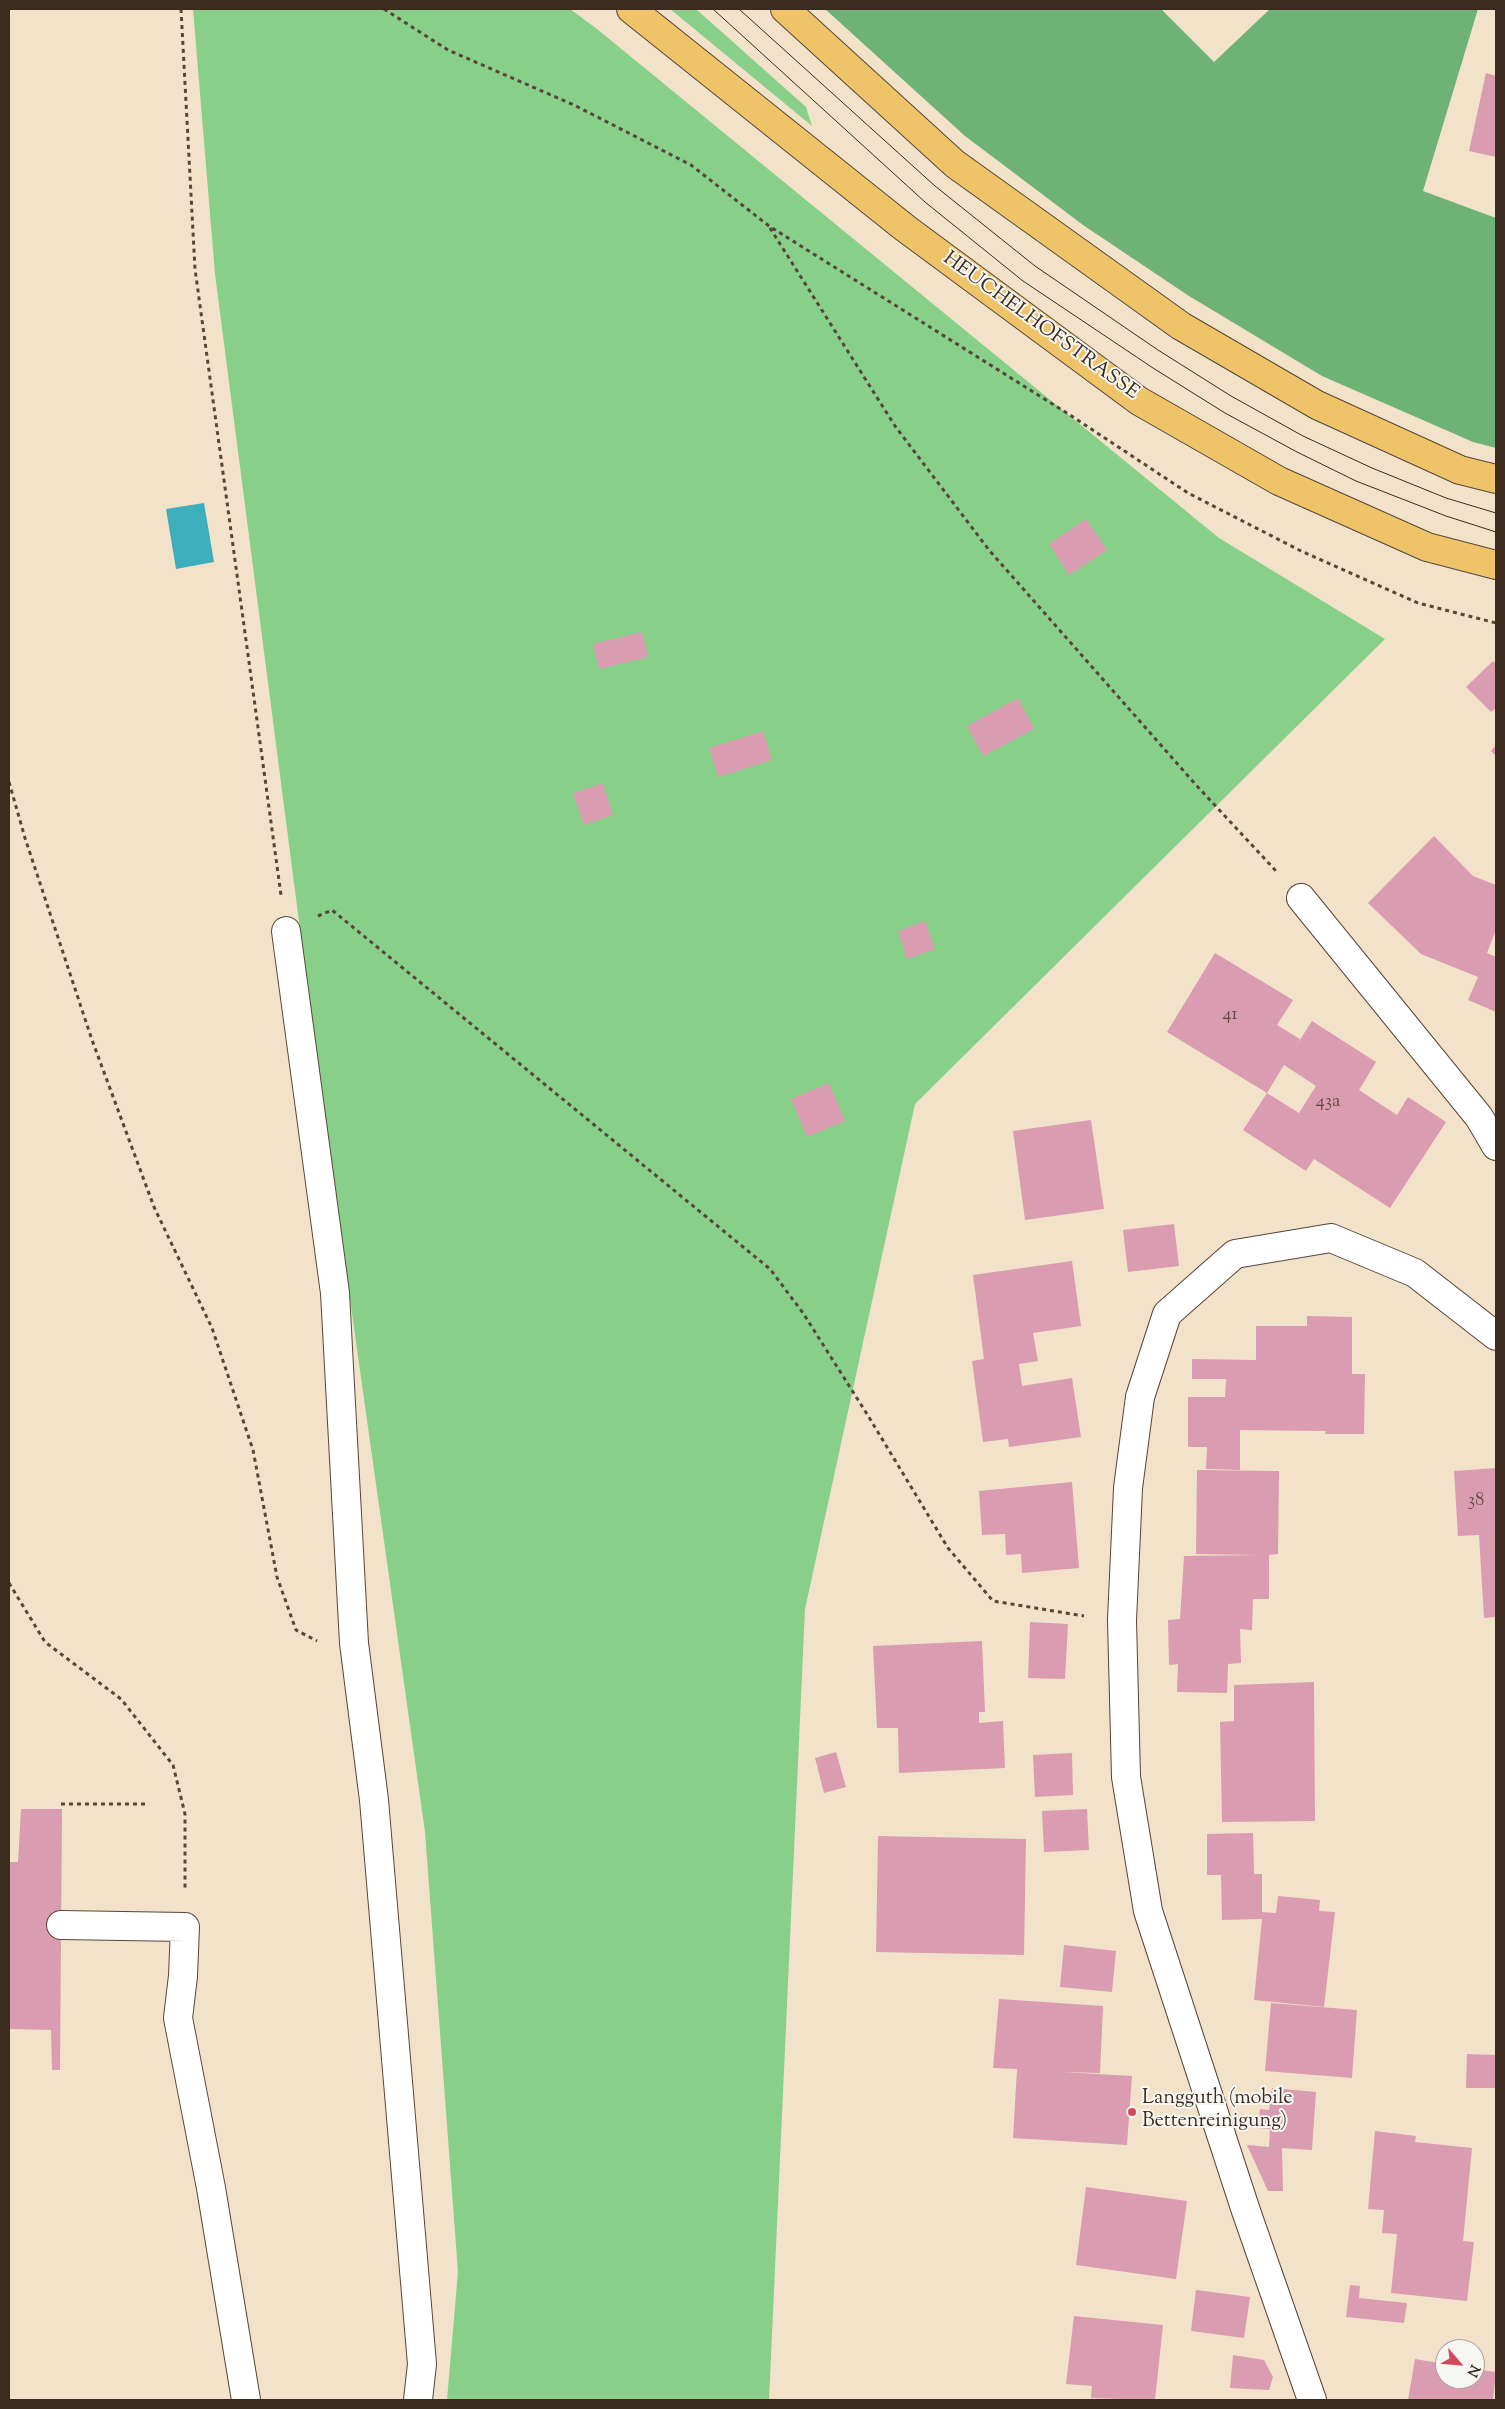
<!DOCTYPE html>
<style>
body{margin:0}
#map{position:relative;width:1505px;height:2409px;overflow:hidden;background:#f3e2ca;font-family:"Sorts Mill Goudy",serif}
canvas{display:block}
.frame{position:absolute;inset:0;border:10px solid #3b2a1e;pointer-events:none}
.north{position:absolute;left:1435px;top:2339px;width:50px;height:50px;box-sizing:border-box;background:#f6f6f2;border:1px solid #aba49d;border-radius:50%;rotate:117deg;font-size:14px;font-weight:700;line-height:20px;text-align:center;color:#3b2a1e}
.north::after{content:'';display:block;margin:auto;width:18px;height:22px;background:#d1495b;clip-path:polygon(50% 0,100% 100%,50% 72%,0 100%)}
</style>
<div id="map">
<canvas width="1505" height="2409"></canvas>
<div class="frame"></div>
<div class="north">N</div>
</div>
<script>
const g = document.querySelector('canvas').getContext('2d');
g.lineJoin = 'round';
function paint(path, color) { g.fillStyle = color; g.fill(path, 'evenodd'); }
const toPath = rows => new Path2D(rows.map(r => 'M' + r).join(''));
function trace(path, color, width, dash) { g.strokeStyle = color; g.lineWidth = width; g.lineCap = dash ? 'butt' : 'round'; g.setLineDash(dash || []); g.stroke(path); }
function label(font, color, halo, rows, align = 'center') {
  g.font = font + ' "Sorts Mill Goudy",serif'; g.lineWidth = 4; g.setLineDash([]); g.textBaseline = 'middle'; g.strokeStyle = halo; g.fillStyle = color; for (const [text, x, y, turn = 0] of rows) {
    g.save(); g.translate(x, y); g.rotate((+turn || 0) * Math.PI / 180); g.textAlign = isNaN(turn) ? turn : align; if (halo) g.strokeText(text, 0, 0); g.fillText(text, 0, 0); g.restore();
  }
}
paint(toPath([
 [193,9,570,9,597,29,1219,538,1385,639,915,1104,805,1609,769,2400,447,2400,458,2272,425,1832,325,1122,215,274],
 [670,9,696,9,806,107,812,126]
]), '#88cf8a');
paint(toPath([
 [825,9,1161,9,1214,62,1270,9,1478,9,1423,191,1496,218,1496,448,1473,442,1322,376,1189,296,1083,225,965,136]
]), '#6eb276');
paint(toPath([
 [204,503,214,562,176,569,166,509]
]), '#3faebc');
paint(toPath([
 [1486,73,1496,76,1496,157,1469,151],
 [1086,519,1107,550,1069,575,1049,544],
 [642,632,648,657,599,669,593,644],
 [1493,661,1496,664,1496,708,1491,712,1466,687],
 [1018,698,1034,729,983,756,967,726],
 [763,731,772,760,718,777,709,748],
 [1496,745,1496,756,1491,751],
 [603,783,613,815,584,825,573,793],
 [1434,836,1473,876,1496,885,1496,930,1487,953,1496,957,1496,1012,1468,1000,1478,977,1421,954,1368,903],
 [925,921,935,949,907,959,898,931],
 [1215,953,1293,1000,1277,1025,1300,1039,1296,1046,1312,1021,1376,1062,1359,1090,1397,1115,1408,1097,1446,1122,1390,1208,1314,1159,1306,1171,1243,1130,1267,1093,1167,1032],
 [1284,1065,1316,1086,1299,1113,1267,1093],
 [829,1083,845,1121,807,1137,791,1099],
 [1091,1120,1104,1209,1025,1220,1013,1131],
 [1174,1224,1179,1266,1128,1272,1123,1230],
 [1072,1261,1081,1326,1033,1333,1038,1361,1019,1364,1022,1386,1072,1378,1081,1437,1009,1447,1008,1439,983,1442,972,1361,984,1359,973,1275],
 [1307,1316,1352,1317,1352,1374,1365,1374,1364,1434,1325,1434,1326,1431,1240,1430,1240,1470,1206,1469,1207,1447,1188,1447,1188,1397,1225,1397,1226,1379,1192,1379,1192,1359,1256,1360,1256,1326,1307,1326],
 [1496,1468,1496,1617,1484,1618,1479,1535,1458,1536,1454,1471],
 [1197,1470,1279,1471,1278,1554,1269,1555,1269,1599,1253,1599,1252,1630,1240,1629,1241,1663,1228,1664,1227,1693,1177,1692,1178,1664,1169,1665,1168,1620,1180,1619,1184,1556,1257,1555,1196,1554],
 [1072,1482,1079,1568,1022,1573,1021,1554,1006,1555,1005,1534,982,1535,979,1491],
 [1030,1622,1068,1624,1065,1679,1028,1678],
 [982,1641,985,1712,979,1712,979,1723,1003,1721,1005,1768,899,1773,898,1728,877,1728,873,1646],
 [1314,1682,1315,1821,1222,1822,1220,1722,1234,1721,1234,1685],
 [836,1752,846,1787,824,1793,815,1758],
 [1072,1753,1073,1795,1035,1797,1033,1755],
 [21,1809,62,1809,60,2070,52,2070,51,2030,9,2029,9,1862,18,1862],
 [1087,1809,1089,1850,1044,1852,1042,1811],
 [1253,1833,1254,1874,1262,1874,1262,1912,1276,1913,1278,1896,1320,1900,1319,1911,1335,1912,1324,2007,1254,2000,1262,1919,1222,1920,1221,1875,1207,1875,1207,1834],
 [878,1836,1026,1839,1024,1955,876,1952],
 [1064,1945,1116,1951,1112,1992,1060,1987],
 [999,1999,1103,2006,1100,2073,1062,2072,1132,2076,1127,2145,1013,2138,1017,2069,993,2068],
 [1271,2003,1357,2010,1352,2078,1265,2071],
 [1467,2054,1496,2055,1496,2088,1466,2088],
 [1272,2088,1316,2092,1312,2150,1282,2148,1283,2191,1268,2191,1247,2145,1269,2147,1270,2129,1258,2128,1260,2109,1269,2110],
 [1375,2131,1416,2136,1415,2142,1472,2148,1463,2241,1474,2242,1467,2301,1391,2293,1397,2234,1382,2233,1384,2210,1368,2209],
 [1086,2187,1187,2201,1176,2279,1076,2265],
 [1350,2285,1360,2286,1359,2298,1407,2303,1404,2323,1346,2317],
 [1196,2290,1250,2297,1244,2338,1191,2331],
 [1074,2316,1163,2325,1155,2400,1091,2398,1092,2386,1066,2384],
 [1233,2355,1264,2360,1273,2377,1269,2390,1230,2388],
 [1415,2359,1445,2364,1445,2379,1475,2379,1475,2369,1496,2372,1493,2400,1408,2400]
]), '#da9cb0');
const minor = toPath([
 [1301,898,1479,1117,1496,1146],
 [286,931,335,1293,354,1643,374,1800,422,2364,418,2400],
 [61,1925,185,1927,183,1976,178,2018,211,2188,246,2400],
 [1312,2400,1246,2211,1148,1911,1126,1777,1122,1620,1128,1488,1140,1397,1167,1314,1235,1254,1331,1238,1415,1273,1496,1336]
]);
const major = toPath([
 [631,9,905,228,1139,401,1279,481,1427,547,1496,565],
 [785,9,955,164,1181,326,1317,405,1460,470,1496,479]
]);
trace(minor, '#574638', 30);
trace(major, '#574638', 30);
trace(toPath([
 [181,9,195,269,281,895],
 [384,9,448,50,574,105,691,165,769,226,1070,415,1188,493,1301,551,1418,603,1496,623],
 [770,228,895,426,989,550,1196,785,1277,872],
 [9,782,25,838,92,1040,154,1207,212,1328,253,1450,277,1577,296,1630,317,1641],
 [318,916,332,910,770,1269,803,1313,867,1414,948,1548,993,1601,1084,1616],
 [9,1583,45,1642,121,1699,173,1765,185,1814,185,1889],
 [61,1804,145,1804]
]), '#574638', 3, [4, 4]);
trace(minor, '#fff', 28);
trace(major, '#efc469', 28);
trace(toPath([
 [713,9,925,202,1023,281,1153,368,1225,413,1297,452,1356,481,1446,516,1496,532],
 [739,9,935,186,1035,266,1158,350,1231,396,1303,436,1372,468,1446,498,1496,513]
]), '#3b2a1e', 1);
for (const [x, y, r, color] of [
 [1132,2112,5,"#d1495b"]
]) { const dot = new Path2D(); dot.arc(x, y, r, 0, 2 * Math.PI); g.fillStyle = color; g.fill(dot); trace(dot, '#f6f6f2', 2); }
label('18px', '#634642', null, [
 ["41",1230,1016],
 ["43a",1328,1103],
 ["38",1476,1502]
]);
label('20px', '#3b2a1e', '#f6f6f2', [
 ["HEUCHELHOFSTRASSE",1040,327,36]
]);
label('20px', '#3b2a1e', '#f6f6f2', [
 ["Langguth (mobile",1142,2100],
 ["Bettenreinigung)",1142,2123]
], 'left');
</script>
